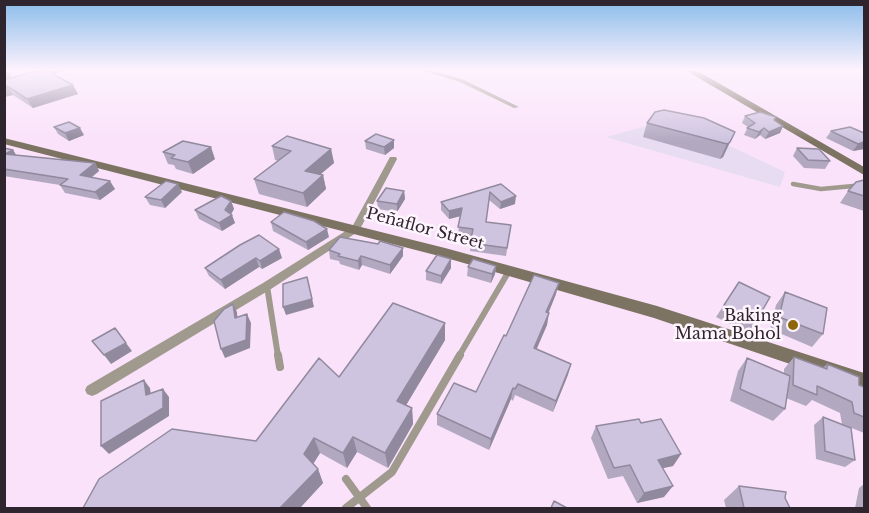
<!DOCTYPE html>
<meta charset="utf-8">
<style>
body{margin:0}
#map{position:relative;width:869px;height:513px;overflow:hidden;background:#fae2fa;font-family:"Libre Baskerville",serif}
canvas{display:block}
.frame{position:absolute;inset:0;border:6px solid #2e252e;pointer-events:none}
</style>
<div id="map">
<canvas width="869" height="513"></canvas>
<div class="frame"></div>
</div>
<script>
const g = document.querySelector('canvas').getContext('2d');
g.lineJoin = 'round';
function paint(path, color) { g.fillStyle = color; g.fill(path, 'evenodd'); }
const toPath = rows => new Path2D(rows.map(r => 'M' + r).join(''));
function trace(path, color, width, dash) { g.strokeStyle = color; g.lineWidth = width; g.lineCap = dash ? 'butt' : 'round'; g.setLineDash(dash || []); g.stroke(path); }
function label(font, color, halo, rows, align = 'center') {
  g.font = font + ' "Libre Baskerville",serif'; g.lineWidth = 5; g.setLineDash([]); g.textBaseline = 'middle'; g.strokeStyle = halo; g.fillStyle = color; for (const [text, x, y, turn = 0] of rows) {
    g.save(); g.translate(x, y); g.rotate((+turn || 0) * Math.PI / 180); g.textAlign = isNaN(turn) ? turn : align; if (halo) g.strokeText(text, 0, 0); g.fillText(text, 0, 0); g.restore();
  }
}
paint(toPath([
 [657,123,698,131,785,172,780,187,606,137]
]), '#e7dcf1');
trace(toPath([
 [793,184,821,189,864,185]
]), '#a09a8e', 4.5);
trace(toPath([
 [267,286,278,356],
 [459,356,509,271]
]), '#a09a8e', 6);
trace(toPath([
 [278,355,280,367],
 [346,479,367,508],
 [346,508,392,472,460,355]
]), '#a09a8e', 8);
paint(toPath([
 [56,70,66,70,39,79,36,77,56,70],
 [421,70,431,70,464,80,519,107,514,108,460,82,421,70],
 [390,157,396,157,397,159,359,231,271,289,97,394,92,396,87,394,85,390,87,386,263,283,352,227,390,157]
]), '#a09a8e');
paint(toPath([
 [685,70,696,70,864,167,864,175,685,70],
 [4,138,445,248,657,306,864,373,864,389,654,318,443,257,4,144,4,138]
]), '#7d7362');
paint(toPath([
 [4,72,12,78,78,94,33,108,13,95,4,97],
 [745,116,775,121,783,126,780,133,765,139,760,135,755,139,744,135,748,127,742,123],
 [647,123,730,142,723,157,720,159,643,137],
 [54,127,84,135,69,141,58,134],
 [831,131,864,133,864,149,853,151,826,138],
 [365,141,394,148,385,155,366,149],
 [272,146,331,149,334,163,320,174,323,175,326,189,307,207,259,194,254,179,279,161,275,160],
 [4,148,13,150,16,155,95,163,99,171,91,178,115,189,100,200,65,193,60,185,4,176],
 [797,148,830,161,825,169,804,168,793,156],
 [163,152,215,159,193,174,176,169,174,165,168,164],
 [864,180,864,211,840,203,848,191],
 [501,184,515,204,500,209,489,200,486,222,511,225,506,256,470,251,471,237,458,235,460,216,449,219,441,210,441,202],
 [404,191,405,199,397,212,378,209,377,201],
 [182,192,165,208,150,205,145,197],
 [231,201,234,209,231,214,235,223,222,231,199,219,195,210],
 [271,222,329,237,308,250,273,231],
 [259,235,282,258,262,269,259,267,225,289,209,276,205,268],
 [329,250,403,256,390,274,362,265,359,270,340,264,339,261,330,259],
 [451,259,451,268,441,284,426,280,426,271],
 [496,266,495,274,491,283,467,276,468,267],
 [739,282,757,320,748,333,716,317],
 [785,292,823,334,812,347,770,329,776,305],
 [556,294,548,313,547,325,536,349,571,364,553,412,515,395,513,401,511,399,489,450,437,425,437,414,476,392,506,336],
 [445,340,406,405,412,408,413,424,388,468,357,452,347,468,320,453,313,464,318,469,323,483,300,508,83,508,256,441,339,377],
 [794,357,823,368,827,364,859,385,864,387,864,433,842,424,840,413,812,400,806,406,786,398,785,409,773,421,730,401,738,371,747,358,784,374,784,369],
 [823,417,855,460,845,467,816,459,814,425],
 [596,426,681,454,673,466,662,468,664,497,637,503,623,476,608,479,591,438],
 [864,484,864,508,855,508,859,488],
 [739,486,790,508,726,508,724,500]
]), '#b2a9c1');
paint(toPath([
 [8,71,13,80,4,83,4,72],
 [73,85,78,94,33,108,27,99],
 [7,86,13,95,4,97,4,87],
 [783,126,780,133,765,139,769,132],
 [80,128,84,135,69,141,65,133],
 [764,128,760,135,755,139,759,132],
 [394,140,394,148,385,155,384,147],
 [730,142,723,157,720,159,727,144],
 [864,142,864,149,853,151,858,144],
 [211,147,215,159,193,174,188,162],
 [331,149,334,163,308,185,305,171],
 [13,150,18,158,5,154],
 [95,163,99,171,84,183,80,175],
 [323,175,326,189,307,207,303,193],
 [110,181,115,189,100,200,95,192],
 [178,184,182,192,165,208,161,200],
 [404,191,405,199,397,212,397,204],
 [516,196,515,204,500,209,501,202],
 [231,201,234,209,230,216,232,215,235,223,222,231,219,223],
 [462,208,461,216,449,219,449,211],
 [327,229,329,237,308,250,306,242],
 [403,248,403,256,390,274,390,265],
 [279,249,282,258,262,269,260,261],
 [361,256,362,265,359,270,358,261],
 [256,258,259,267,225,289,221,280],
 [451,259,451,268,441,284,441,276],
 [496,266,495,274,491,283,492,274],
 [307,277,314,307,286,315,283,307],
 [559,283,556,294,544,324,546,312],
 [233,304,237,312,238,326,235,318],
 [549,313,547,325,532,360,534,348],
 [247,314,251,323,250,348,225,358,221,349],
 [445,323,445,340,399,417,397,401],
 [126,343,132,351,111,364,104,355],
 [571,364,568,375,553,412,556,401],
 [144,380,150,388,152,403,146,395],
 [513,388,511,399,489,450,491,439],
 [163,389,169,397,169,416,109,454,101,446],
 [412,408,413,424,388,468,385,453],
 [353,437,357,452,347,468,343,453],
 [314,438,320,453,310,469,304,454],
 [681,454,673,466,650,471,658,460],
 [318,469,323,483,300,508,280,508],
 [673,486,664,497,637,503,644,493]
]), '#91899d');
const building = toPath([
 [39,70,46,70,73,85,27,99,7,86,4,87,4,80,39,70],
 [664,110,704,118,735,132,730,142,727,144,647,123,655,112,664,110],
 [760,112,776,117,774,120,783,126,769,132,764,128,759,132,747,128,755,123,745,116,760,112],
 [69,122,80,128,65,133,54,127,69,122],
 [850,127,864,133,864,142,858,144,831,131,850,127],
 [376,134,394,140,384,147,365,141,376,134],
 [287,136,331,149,305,171,323,175,303,193,254,179,291,151,272,146,287,136],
 [183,141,211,147,188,162,171,158,175,155,163,152,183,141],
 [4,148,13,150,5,154,95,163,80,175,110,181,95,192,60,185,68,179,4,169,4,148],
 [797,148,819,149,830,161,808,160,797,148],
 [864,180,864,196,848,191,856,182,864,180],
 [166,181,178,184,161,200,145,197,166,181],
 [501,184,516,196,501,202,490,192,486,222,511,225,507,248,470,243,473,229,458,227,462,208,449,211,441,202,501,184],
 [386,188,404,191,397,204,377,201,386,188],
 [221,196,231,201,225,210,232,215,219,223,195,210,221,196],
 [284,212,314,221,327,229,306,242,271,222,284,212],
 [259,235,279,249,260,261,256,258,221,280,205,268,240,245,259,235],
 [340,237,378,244,380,241,403,248,390,265,361,256,358,261,338,256,340,254,329,250,340,237],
 [437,255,451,259,441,276,426,271,437,255],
 [473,259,496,266,492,274,468,267,473,259],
 [534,275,559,283,546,312,549,313,534,348,571,364,556,401,518,384,515,389,513,388,491,439,437,414,454,383,476,392,504,335,506,336,534,275],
 [307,277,312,299,283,307,283,284,307,277],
 [739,282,770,297,757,320,724,305,739,282],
 [785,292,827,308,823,334,779,317,785,292],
 [393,303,445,323,397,401,412,408,385,453,353,437,343,453,314,438,304,454,318,469,280,508,83,508,99,479,172,429,256,441,319,358,339,377,393,303],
 [233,304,235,318,247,314,246,340,221,349,214,321,224,309,233,304],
 [115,328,126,343,104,355,92,341,115,328],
 [794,357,827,369,827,364,859,377,859,385,864,387,864,417,854,413,852,402,817,386,817,395,793,385,794,357],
 [747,358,790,376,785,409,740,389,747,358],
 [144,380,146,395,163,389,163,408,101,446,101,401,144,380],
 [823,417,851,428,855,460,825,451,823,417],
 [639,419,641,423,661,419,681,454,658,460,673,486,644,493,630,465,614,468,596,426,639,419],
 [739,486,786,492,785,498,790,508,744,508,739,486],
 [554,501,567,508,551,508,554,501]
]);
paint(building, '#cfc4e0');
trace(building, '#91899d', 1.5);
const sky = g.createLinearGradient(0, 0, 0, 142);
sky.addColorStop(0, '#8abcea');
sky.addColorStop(0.49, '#fdf2fd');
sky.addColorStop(1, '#fdf2fd00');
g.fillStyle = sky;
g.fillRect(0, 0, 869, 142);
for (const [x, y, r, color] of [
 [793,325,6,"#8d670a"]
]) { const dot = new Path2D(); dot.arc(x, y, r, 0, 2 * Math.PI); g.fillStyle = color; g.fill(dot); trace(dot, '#fef5fe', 2); }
label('16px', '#2e252e', '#fef5fe', [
 ["Peñaflor Street",425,229,15]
]);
label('16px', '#2e252e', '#fef5fe', [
 ["Baking",781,316],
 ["Mama Bohol",781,334]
], 'right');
</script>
